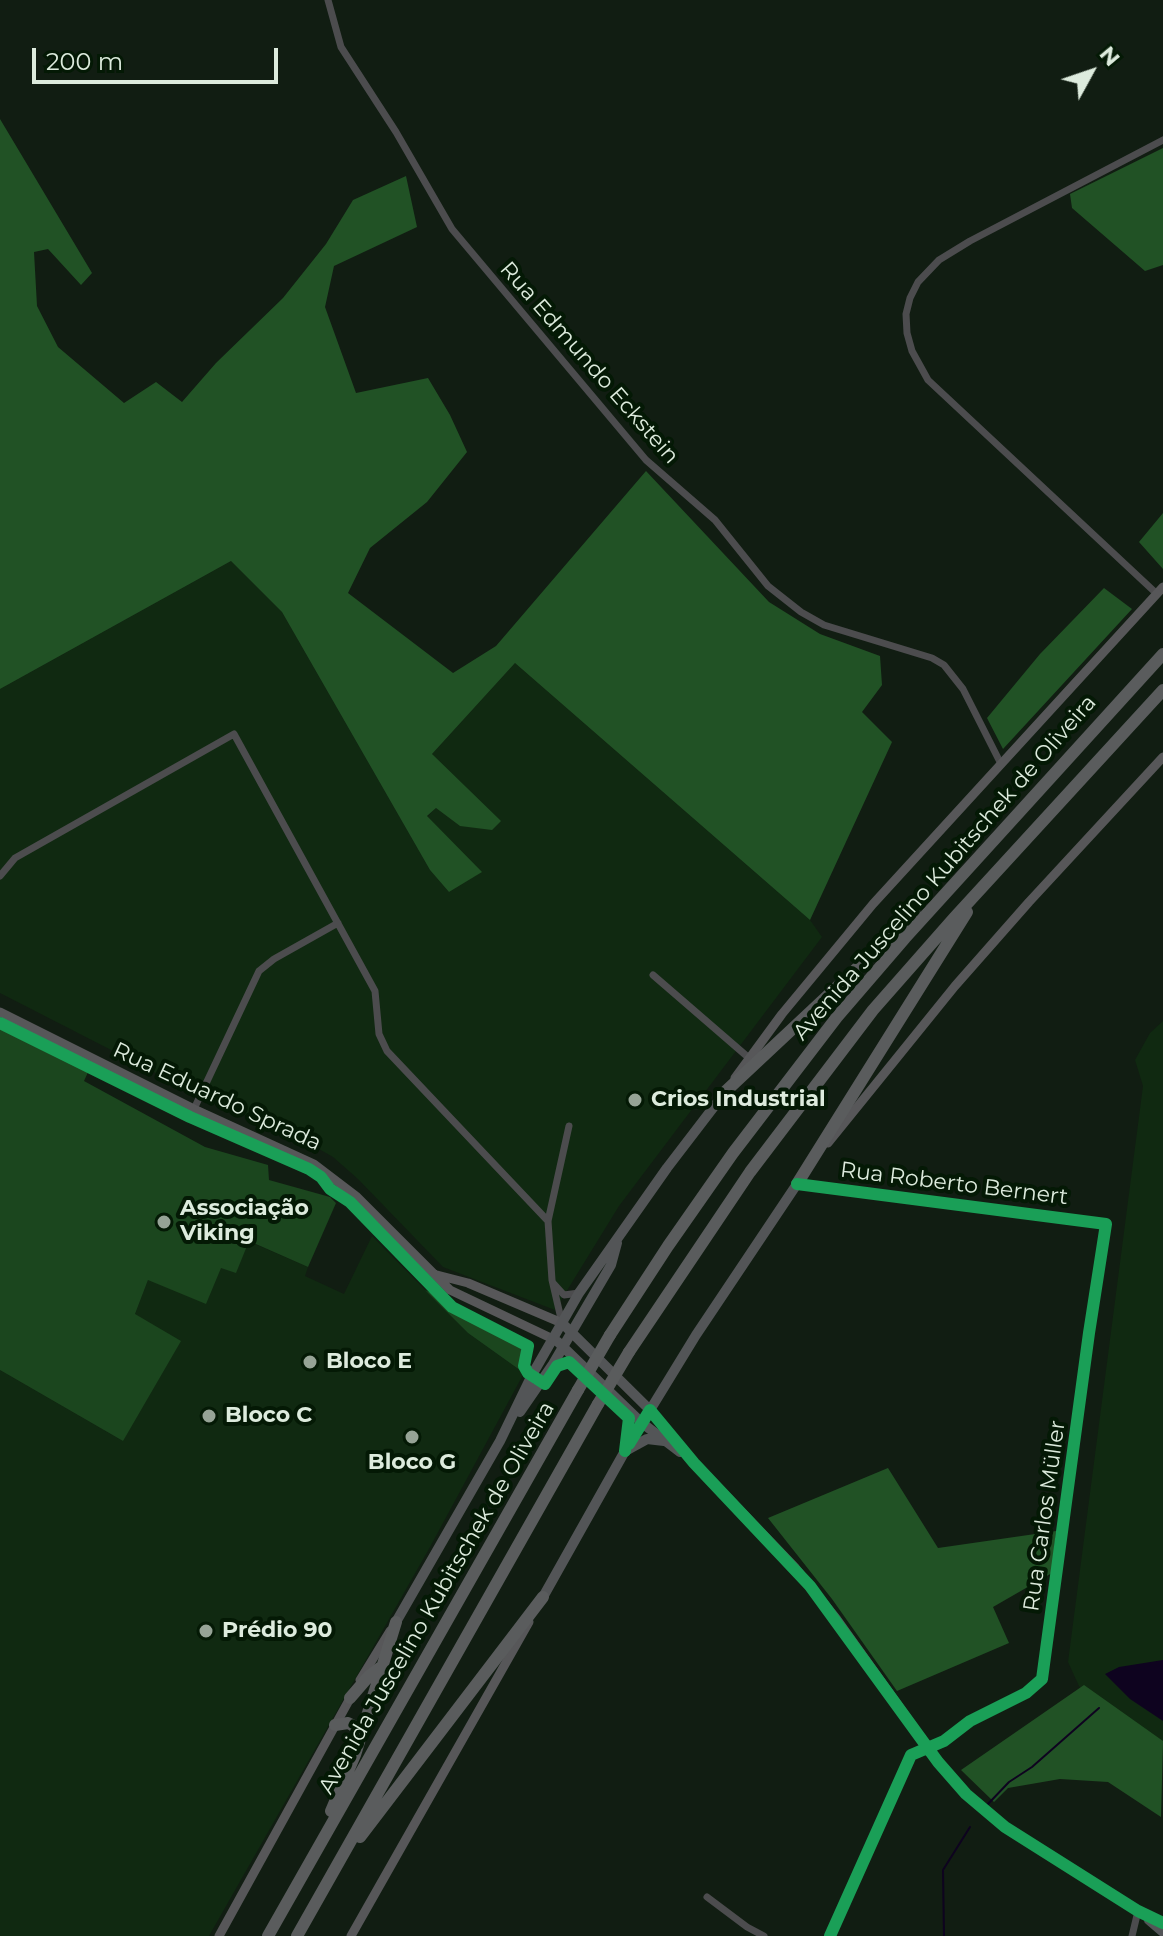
<!DOCTYPE html>
<meta charset="utf-8">
<style>
body{margin:0}
#map{position:relative;width:1163px;height:1936px;overflow:hidden;background:#111d12;font-family:Montserrat,sans-serif}
canvas{display:block}
.north{position:absolute;left:1051px;top:32px;width:80px;height:80px;-webkit-text-stroke:6px #041905;paint-order:stroke;rotate:50deg;font-size:22px;font-weight:700;line-height:32px;text-align:center;color:#ddebdd}
.north::after{content:'';display:block;margin:auto;width:28px;height:36px;background:#ddebdd;clip-path:polygon(50% 0,100% 100%,50% 72%,0 100%)}
.scale{position:absolute;left:32px;top:48px;width:246px;height:36px;box-sizing:border-box;border:4px solid #ddebdd;border-top:0;padding-left:10px;font-size:24px;line-height:28px;white-space:nowrap;color:#ddebdd;-webkit-text-stroke:6px #041905;paint-order:stroke}
</style>
<div id="map">
<canvas width="1163" height="1936"></canvas>
<div class="north">N</div>
<div class="scale">200 m</div>
</div>
<script>
const g = document.querySelector('canvas').getContext('2d');
g.lineJoin = 'round';
function paint(path, color) { g.fillStyle = color; g.fill(path, 'evenodd'); }
const toPath = rows => new Path2D(rows.map(r => 'M' + r).join(''));
function trace(path, color, width, dash) { g.strokeStyle = color; g.lineWidth = width; g.lineCap = dash ? 'butt' : 'round'; g.setLineDash(dash || []); g.stroke(path); }
function label(font, color, halo, rows, align = 'center') {
  g.font = font + ' Montserrat,sans-serif'; g.lineWidth = 8; g.setLineDash([]); g.textBaseline = 'middle'; g.strokeStyle = halo; g.fillStyle = color; for (const [text, x, y, turn = 0] of rows) {
    g.save(); g.translate(x, y); g.rotate((+turn || 0) * Math.PI / 180); g.textAlign = isNaN(turn) ? turn : align; if (halo) g.strokeText(text, 0, 0); g.fillText(text, 0, 0); g.restore();
  }
}
paint(toPath([
 [231,561,282,612,430,870,449,892,481,872,427,817,436,808,460,826,432,754,515,663,810,920,822,937,619,1206,555,1310,443,1267,358,1179,333,1157,305,1141,193,1092,0,993,0,689],
 [1163,1021,1163,1751,1092,1701,1079,1686,1068,1662,1143,1086,1135,1060,1150,1033],
 [372,1236,468,1333,524,1373,430,1547,209,1936,0,1936,0,1370,123,1441,135,1314,148,1280,221,1267,248,1241,308,1267,305,1276,344,1294]
]), '#102911');
paint(toPath([
 [0,1025,89,1070,84,1081,205,1147,268,1165,269,1180,330,1197,336,1203,308,1267,249,1241,236,1273,221,1268,206,1304,148,1280,135,1314,181,1341,123,1441,0,1370],
 [425,1290,523,1339,531,1346,532,1355,524,1373,468,1333]
]), '#1b461e');
paint(toPath([
 [0,119,92,273,81,285,48,249,34,252,37,306,58,347,124,403,156,382,182,402,216,363,283,298,326,244,353,200,406,176,417,227,334,266,325,307,356,393,428,378,450,415,467,452,427,502,370,548,348,593,453,673,496,646,646,471,769,602,820,634,880,656,882,685,862,712,892,742,810,920,515,663,432,754,501,821,492,830,460,826,436,808,427,816,482,872,449,892,430,870,282,612,231,561,0,689],
 [1163,148,1163,265,1145,271,1072,208,1070,194],
 [1163,513,1163,569,1139,542],
 [1104,588,1132,609,1003,749,987,718,1040,654],
 [888,1468,938,1548,1056,1531,1052,1573,993,1607,1009,1643,897,1691,832,1599,768,1518],
 [1084,1685,1163,1741,1161,1817,1108,1782,1060,1779,1008,1788,994,1802,961,1770]
]), '#215225');
paint(toPath([
 [1163,1660,1163,1721,1130,1699,1105,1674,1119,1667]
]), '#0e031f');
trace(toPath([
 [988,1804,1009,1782,1032,1767,1099,1708],
 [944,1936,943,1870,970,1827]
]), '#0e031f', 2);
trace(toPath([
 [328,0,341,47,396,132,452,229,646,460,715,520,768,586,801,612,824,625,932,658,944,665,963,689,1001,764],
 [1157,594,928,380,912,351,907,333,906,314,910,298,918,282,939,260,970,241,1163,140],
 [0,876,15,858,234,734,375,991,379,1034,387,1051,548,1221],
 [653,975,749,1058],
 [194,1109,259,971,274,959,338,923],
 [798,1184,1106,1224,1089,1333,1042,1679,1026,1693,970,1721,944,1741,911,1755,830,1936],
 [554,1284,564,1295,579,1293],
 [562,1323,552,1280,548,1221,569,1126],
 [707,1897,747,1927,764,1936],
 [1132,1936,1138,1911]
]), '#4c4c4e', 7);
trace(toPath([
 [0,1012,194,1109,314,1164,356,1196,450,1290,553,1339],
 [735,1078,782,1014,873,904,1163,587],
 [828,1143,955,986,1029,902,1163,757],
 [437,1275,468,1283,562,1323],
 [360,1680,390,1631],
 [219,1936,353,1693],
 [351,1936,529,1622]
]), '#575759', 9);
trace(toPath([
 [562,1323,650,1410,694,1463,794,1567,836,1619,938,1762,966,1794,1005,1827,1138,1911,1163,1923],
 [558,1342,642,1423,680,1452],
 [520,1412,553,1364,611,1265,617,1243],
 [627,1450,647,1439,664,1441],
 [543,1597,625,1451,696,1335,797,1184],
 [396,1622,500,1441,532,1375,579,1293,667,1168,726,1091],
 [1149,1920,1163,1932]
]), '#535557', 10);
trace(toPath([
 [726,1091,915,914],
 [797,1184,967,912],
 [610,1335,668,1246,733,1153,837,1017,905,938,1163,654],
 [629,1352,750,1172,873,1010,954,918,1163,690],
 [350,1698,369,1676,381,1667],
 [335,1725,348,1723,354,1726,360,1738],
 [331,1811,355,1755,396,1622],
 [360,1837,543,1597],
 [268,1936,578,1390],
 [297,1936,598,1404]
]), '#5a5c5d', 12);
trace(toPath([
 [578,1390,610,1335],
 [598,1404,629,1352]
]), '#5a5c5d', 12);
trace(toPath([
 [0,1023,190,1117,309,1169,321,1177,330,1189,350,1202,452,1307,528,1346,524,1366,528,1373,545,1384,557,1366,569,1362,629,1418,625,1451],
 [797,1184,1106,1224,1089,1333,1042,1679,1026,1693,970,1721,944,1741,911,1755,830,1936],
 [629,1444,650,1410,694,1463,810,1586,938,1762,966,1794,1005,1827,1138,1911,1163,1923]
]), '#1a9f57', 12);
for (const [x, y, r, color] of [
 [635,1100,8,"#96a396"],
 [164,1222,8,"#96a396"],
 [310,1362,8,"#96a396"],
 [209,1416,8,"#96a396"],
 [412,1437,8,"#96a396"],
 [206,1631,8,"#96a396"]
]) { const dot = new Path2D(); dot.arc(x, y, r, 0, 2 * Math.PI); g.fillStyle = color; g.fill(dot); trace(dot, '#041905', 3); }
label('22px', '#ddebdd', '#041905', [
 ["Rua Edmundo Eckstein",589,363,49],
 ["Avenida Juscelino Kubitschek de Oliveira",945,868,-49],
 ["Rua Eduardo Sprada",217,1097,25],
 ["Rua Roberto Bernert",954,1184,7],
 ["Rua Carlos Müller",1045,1516,-82],
 ["Avenida Juscelino Kubitschek de Oliveira",437,1598,-60]
]);
label('bold 22px', '#ddebdd', '#041905', [
 ["Crios Industrial",651,1100],
 ["Associação",180,1209],
 ["Viking",180,1234],
 ["Bloco E",326,1362],
 ["Bloco C",225,1416],
 ["Bloco G",412,1463,"center"],
 ["Prédio 90",222,1631]
], 'left');
</script>
